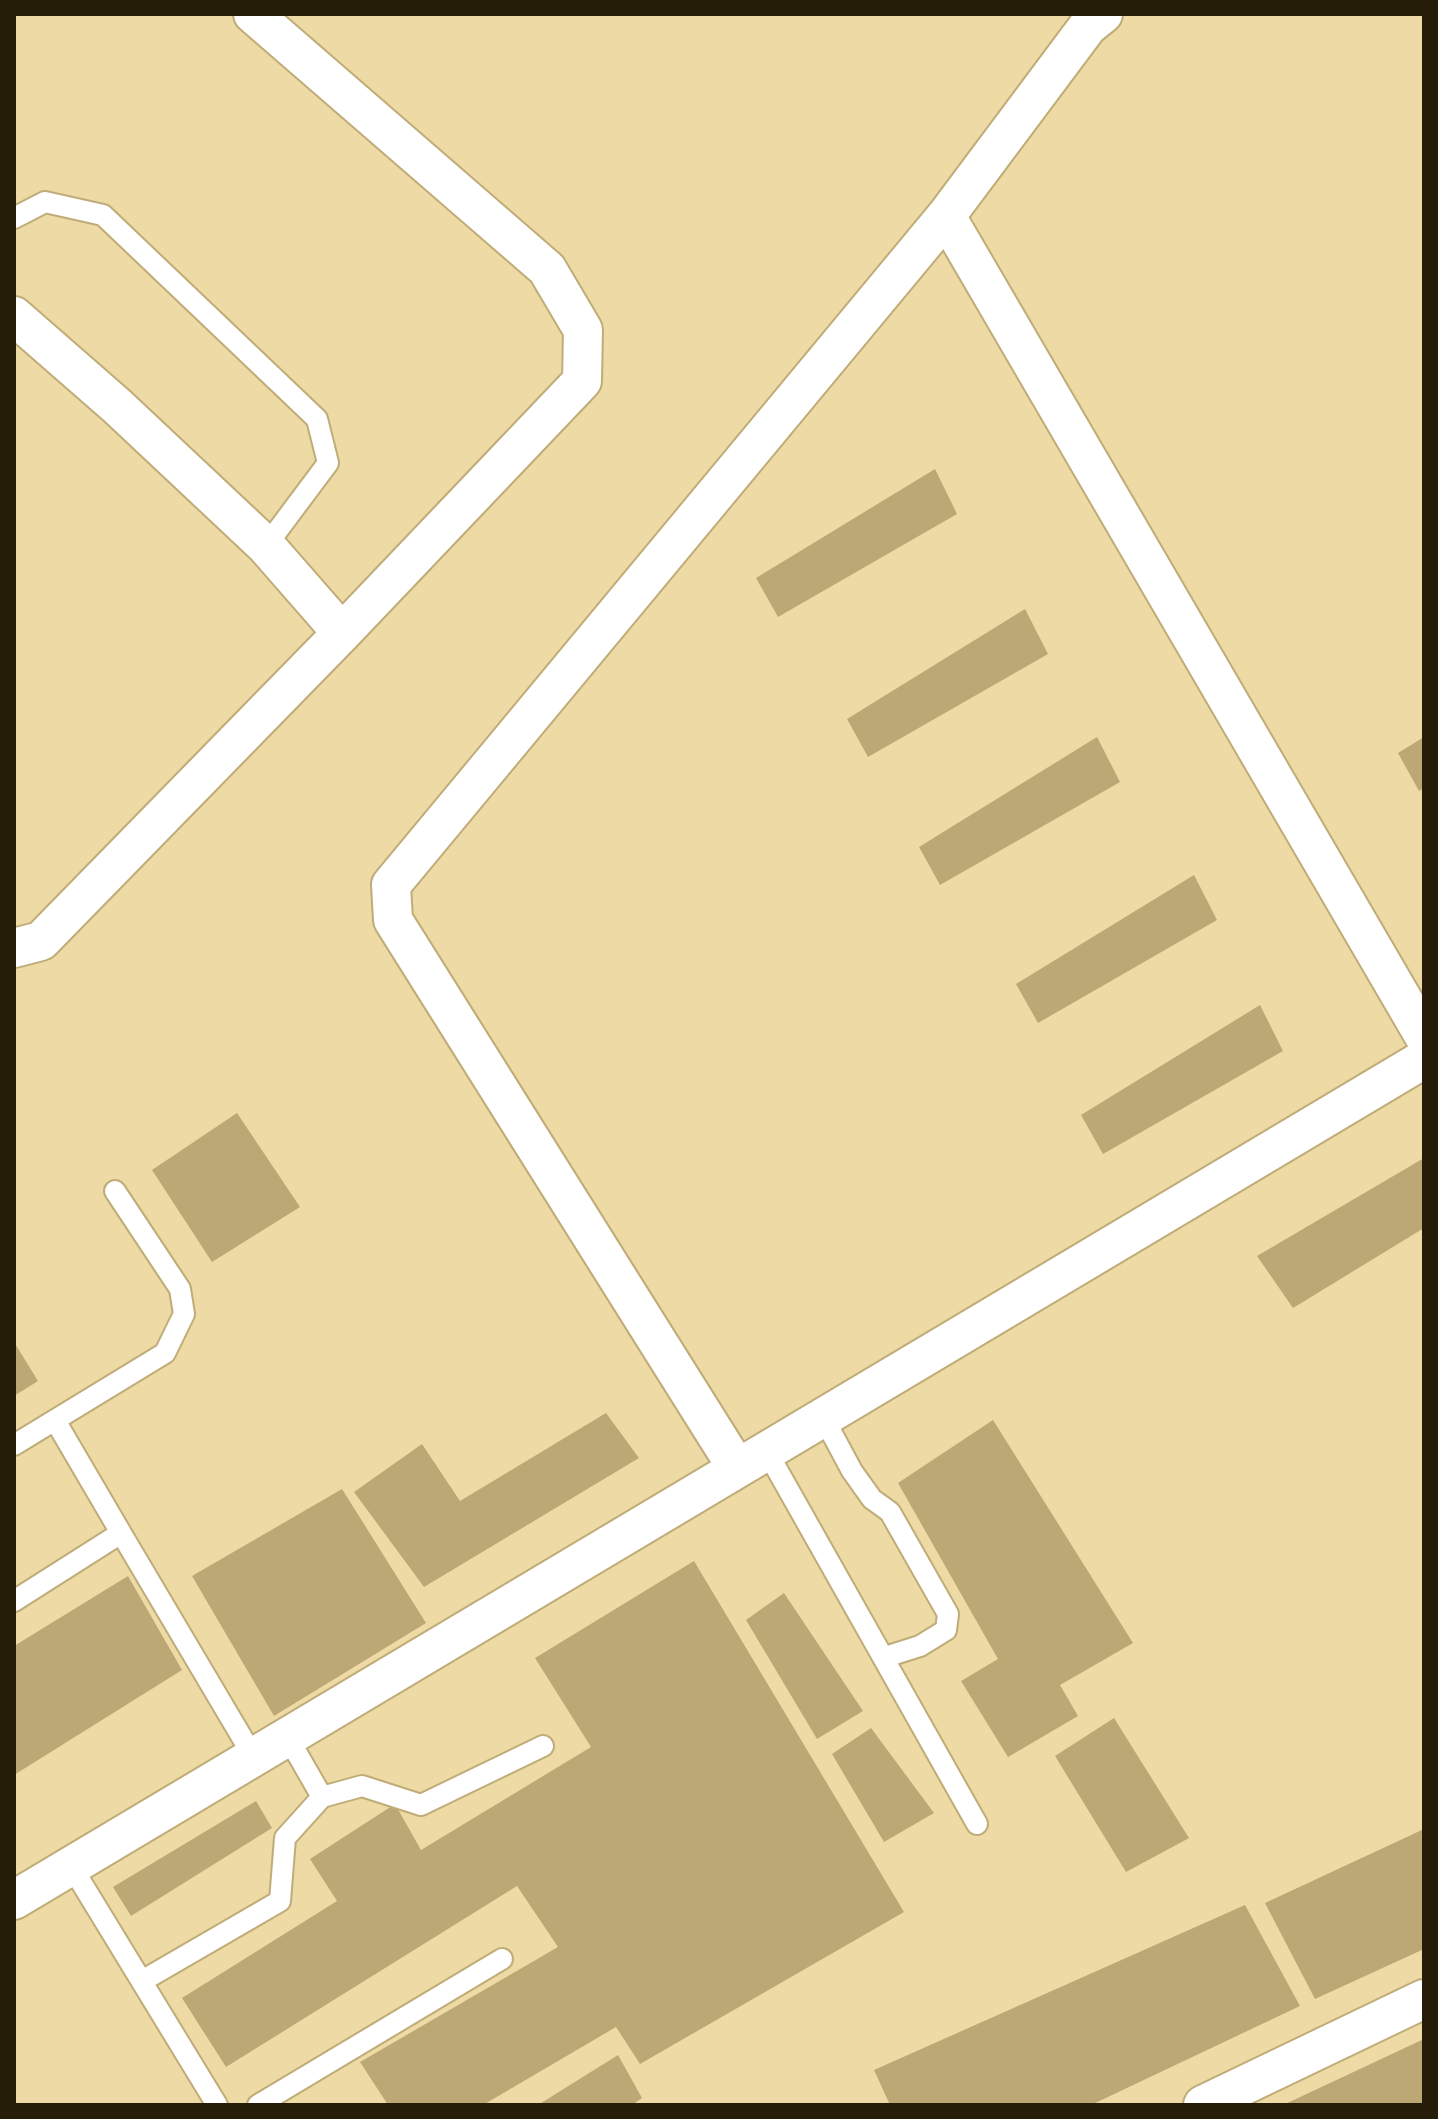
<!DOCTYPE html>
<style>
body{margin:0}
#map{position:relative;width:1438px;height:2119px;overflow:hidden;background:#eedaa4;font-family:Karla,sans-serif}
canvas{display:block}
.frame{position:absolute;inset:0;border:16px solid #251d08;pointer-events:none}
</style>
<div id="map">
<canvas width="1438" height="2119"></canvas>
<div class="frame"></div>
</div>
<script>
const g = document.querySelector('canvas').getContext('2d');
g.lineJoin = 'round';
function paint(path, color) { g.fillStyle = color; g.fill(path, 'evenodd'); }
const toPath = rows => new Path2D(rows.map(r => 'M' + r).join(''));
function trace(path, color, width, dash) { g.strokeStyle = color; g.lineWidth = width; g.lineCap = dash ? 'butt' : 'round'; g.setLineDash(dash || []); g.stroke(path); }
paint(toPath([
 [935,469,957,514,778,617,756,578],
 [1025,609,1048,654,868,757,847,719],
 [1097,737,1120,782,940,885,919,847],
 [1424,737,1424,788,1419,791,1398,753],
 [1194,875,1217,920,1038,1023,1016,984],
 [1260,1005,1283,1051,1103,1154,1081,1115],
 [237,1113,300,1207,212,1262,152,1170],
 [1424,1158,1424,1228,1293,1308,1257,1256],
 [14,1342,38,1381,14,1396],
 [606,1413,639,1458,424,1587,354,1492,422,1444,460,1501],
 [993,1420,1133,1643,1060,1685,1078,1716,1008,1757,961,1681,998,1659,898,1483],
 [342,1489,426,1623,274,1716,192,1576],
 [694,1561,904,1912,640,2064,616,2027,483,2105,388,2105,360,2062,558,1947,517,1886,226,2067,182,1998,337,1901,310,1859,395,1804,421,1850,591,1747,535,1658],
 [128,1576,182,1670,14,1775,14,1646],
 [784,1593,863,1711,817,1739,746,1620],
 [1114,1718,1189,1838,1126,1872,1055,1756],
 [871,1728,934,1813,884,1842,832,1754],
 [256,1801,272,1828,131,1916,113,1887],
 [1424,1829,1424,1949,1315,1999,1265,1903],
 [1245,1905,1300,2006,1091,2105,890,2105,874,2070],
 [1424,2039,1424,2105,1283,2105],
 [618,2055,642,2098,632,2105,538,2105]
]), '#bba874');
const lane = toPath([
 [14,218,45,202,103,215,317,419,328,463,266,546],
 [822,1415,852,1471,872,1499,890,1512,948,1614,946,1630,920,1646,885,1657],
 [56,1422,121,1533],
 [14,1445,165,1353,184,1314,180,1289,115,1191],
 [766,1450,977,1824],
 [14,1601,121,1533,253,1756],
 [287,1736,322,1797],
 [70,1864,217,2105],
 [142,1981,280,1901,285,1838,322,1797,362,1786,421,1805,543,1746],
 [258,2105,502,1959]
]);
const street = toPath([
 [946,216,1424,1036],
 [14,316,117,406,266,546,342,633],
 [14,948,41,941,342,633,582,381,583,330,547,269,253,14],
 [737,1468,393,920,391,885,946,216,1088,26,1103,14],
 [14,1900,1424,1059],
 [1203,2105,1424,1999]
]);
trace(lane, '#c0ac78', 24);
trace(street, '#c0ac78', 42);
trace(lane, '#fff', 20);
trace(street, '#fff', 38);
</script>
